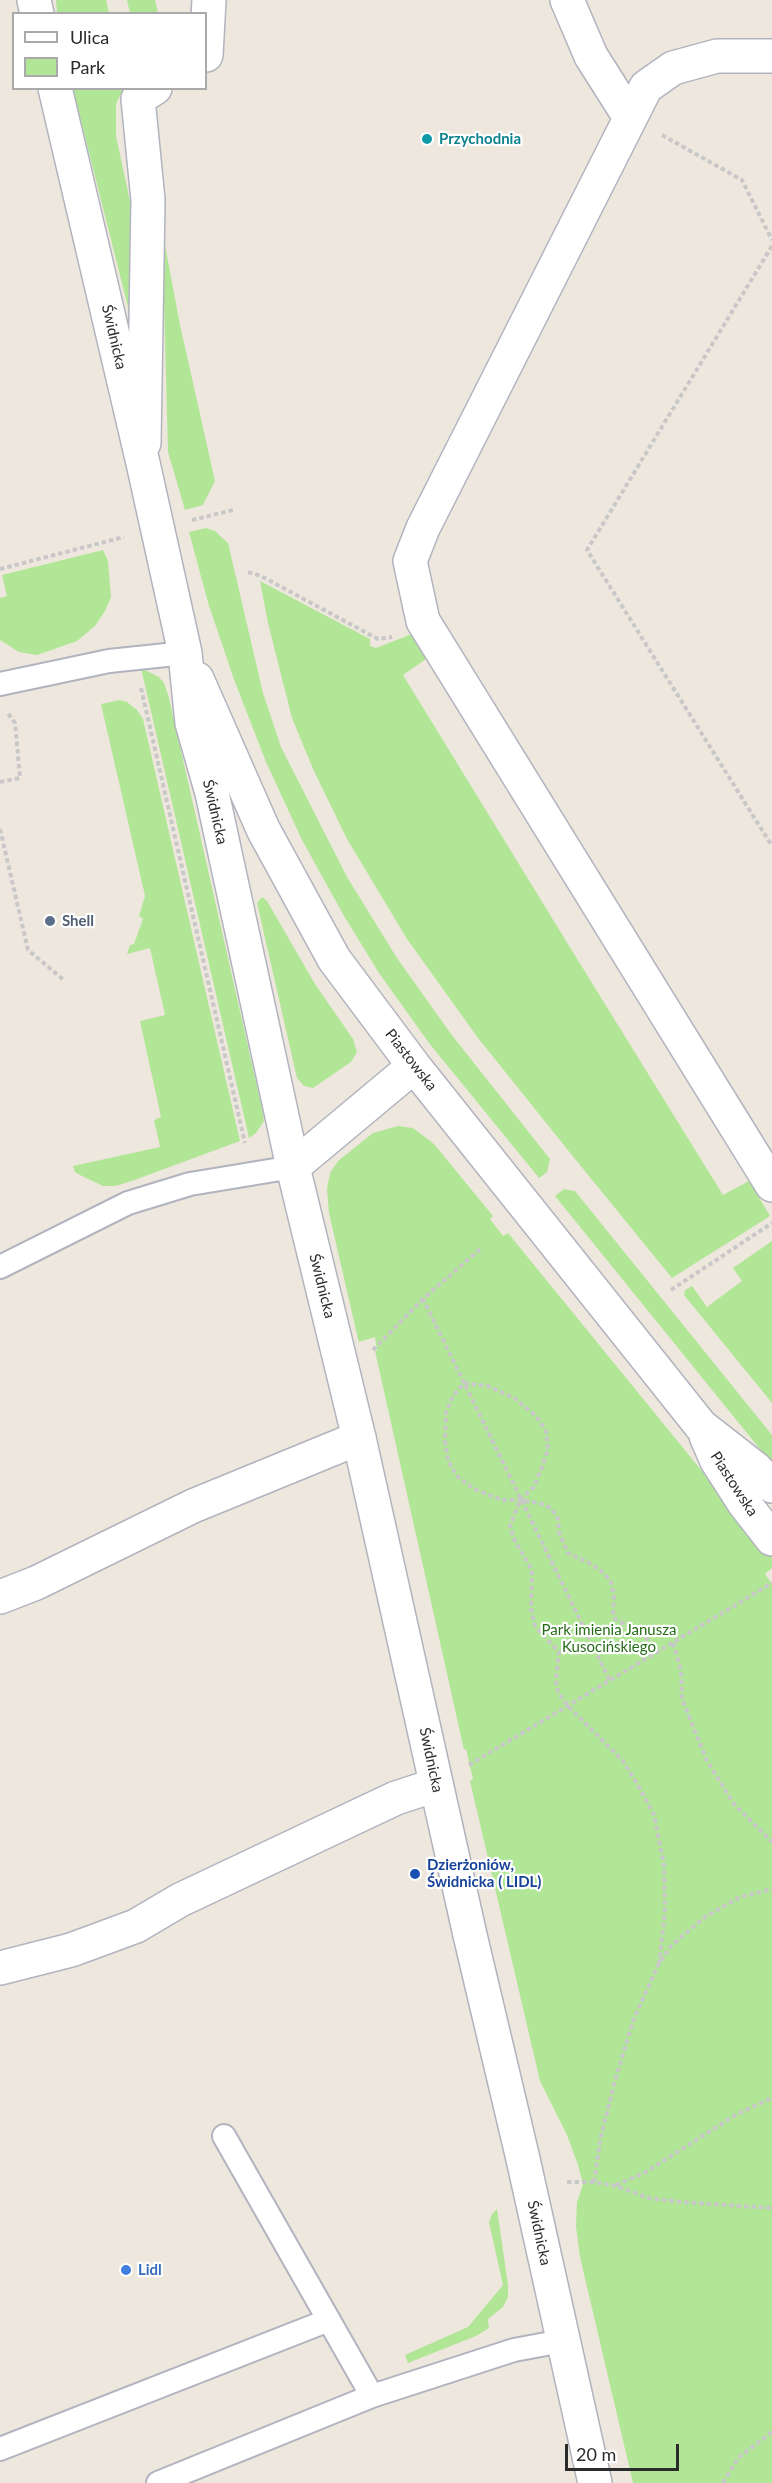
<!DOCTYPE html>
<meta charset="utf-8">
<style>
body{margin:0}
#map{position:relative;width:772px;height:2483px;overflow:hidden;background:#eee7dd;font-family:Lato,sans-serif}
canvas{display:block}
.legend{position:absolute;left:12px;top:12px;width:195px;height:78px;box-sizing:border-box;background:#fff;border:2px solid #aaa;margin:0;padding:8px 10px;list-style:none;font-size:18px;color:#2b2b2b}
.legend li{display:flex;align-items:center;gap:12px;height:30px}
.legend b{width:30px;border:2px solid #aaa}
.scale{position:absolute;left:565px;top:2444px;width:114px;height:27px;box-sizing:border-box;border:3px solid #2b2b2b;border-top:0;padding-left:8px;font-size:18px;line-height:21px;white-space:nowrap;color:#2b2b2b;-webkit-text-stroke:4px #fff;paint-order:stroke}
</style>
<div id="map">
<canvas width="772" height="2483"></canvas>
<ul class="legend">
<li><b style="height:8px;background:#fff"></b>Ulica</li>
<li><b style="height:16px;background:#b1e697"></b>Park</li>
</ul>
<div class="scale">20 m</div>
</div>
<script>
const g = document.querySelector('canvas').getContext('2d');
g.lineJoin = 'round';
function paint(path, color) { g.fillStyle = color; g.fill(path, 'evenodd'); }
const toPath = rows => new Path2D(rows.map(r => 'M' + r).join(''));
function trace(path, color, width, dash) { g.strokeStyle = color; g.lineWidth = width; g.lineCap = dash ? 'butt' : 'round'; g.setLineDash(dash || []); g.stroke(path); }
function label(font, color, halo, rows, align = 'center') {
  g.font = font + ' Lato,sans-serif'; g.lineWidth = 4.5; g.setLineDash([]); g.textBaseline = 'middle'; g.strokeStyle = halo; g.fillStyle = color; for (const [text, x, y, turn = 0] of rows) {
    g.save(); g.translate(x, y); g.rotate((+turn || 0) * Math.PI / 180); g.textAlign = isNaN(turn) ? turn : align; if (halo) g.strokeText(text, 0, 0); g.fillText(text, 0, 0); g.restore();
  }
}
paint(toPath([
 [56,0,106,0,109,13,57,13],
 [127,0,155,0,158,13,130,13],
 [73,89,123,89,116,104,116,136,134,220,132,323],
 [162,229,180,325,215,481,203,505,185,510,168,452],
 [206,528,215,531,228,543,263,693,281,747,347,877,397,958,451,1034,550,1159,547,1172,539,1178,429,1043,379,973,344,916,302,840,266,762,235,682,209,606,189,532],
 [103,550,108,561,111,597,105,611,95,626,77,641,37,655,19,652,0,640,0,598,7,596,2,575],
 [260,581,370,639,370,646,376,648,412,634,426,659,403,675,579,962,723,1195,749,1181,770,1216,672,1278,571,1154,478,1038,407,939,347,839,313,769,292,718,268,623],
 [141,668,159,677,164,683,169,698,262,1108,264,1121,256,1133,249,1138],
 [120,700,127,702,137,710,143,719,240,1141,129,1182,115,1186,103,1186,80,1175,75,1172,73,1166,160,1147,154,1120,161,1117,140,1021,165,1015,150,948,127,954,130,945,134,944,143,919,139,916,145,896,101,704],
 [262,897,267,901,315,984,353,1039,357,1052,351,1062,313,1088,304,1086,297,1078,257,903],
 [398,1126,413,1128,434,1144,493,1216,490,1219,503,1236,508,1233,772,1557,772,1568,765,1574,772,1584,772,2483,633,2483,580,2257,576,2226,577,2202,583,2184,578,2165,567,2135,540,2081,470,1781,473,1779,466,1749,464,1750,375,1351,377,1351,375,1337,359,1342,358,1339,329,1213,327,1189,330,1173,338,1161,373,1133],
 [564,1189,575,1191,772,1435,772,1464,555,1196],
 [772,1241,772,1403,684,1295,685,1290,692,1286,707,1307,742,1281,733,1268],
 [497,2209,508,2285,508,2297,503,2307,488,2319,489,2328,476,2336,408,2363,405,2355,468,2327,503,2285,489,2222,492,2214]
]), '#b1e697');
const service = toPath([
 [0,684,109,661,185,653],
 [0,1267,128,1203,190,1184,293,1167],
 [224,2136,372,2396],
 [0,2449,329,2320],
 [158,2483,372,2396,514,2350,562,2341]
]);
const minor = toPath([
 [567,0,591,56,629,116],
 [206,55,209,0],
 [772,56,717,56,673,68,646,87,423,528,410,561,423,621,772,1185],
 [144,443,148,200,138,99,155,88],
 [0,1597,36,1583,193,1506,359,1438],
 [0,1968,71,1950,136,1926,180,1900,396,1798,436,1785]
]);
const tertiary = toPath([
 [34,0,37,14],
 [55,88,143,463,185,653,192,723,212,793,293,1167,359,1438,470,1935,523,2159,595,2483],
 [197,679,263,829,334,959,414,1066,701,1426,756,1469,772,1486],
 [293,1167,414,1066],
 [706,1436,717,1461,744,1503,772,1539]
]);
trace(service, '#b1b3bf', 26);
trace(minor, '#b1b3bf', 36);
trace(tertiary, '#b1b3bf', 36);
trace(toPath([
 [662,135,742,180,772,240],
 [772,246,587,550,772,846],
 [192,520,233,510],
 [0,569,124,537],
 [248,572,261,576,378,639,392,637],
 [141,688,245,1143],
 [0,782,20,778,15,723,7,712],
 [0,829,28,950,65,981],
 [480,1249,423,1299,610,1681],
 [671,1290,772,1223],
 [373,1350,423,1299],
 [673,1643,681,1670,682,1699,707,1761,734,1804,772,1842],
 [658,1652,641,1632,615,1619,613,1612,614,1596,611,1582,604,1573,589,1563,568,1553,559,1532,558,1519,551,1508,539,1503,520,1500,502,1500,474,1489,457,1476,448,1461,445,1441,446,1412,453,1396,464,1383,488,1386,514,1398,536,1416,546,1431,548,1449,542,1467,534,1487,520,1500,510,1526,515,1541,532,1570,531,1609,535,1626,559,1652,556,1680,558,1692,568,1706,623,1761,639,1787,654,1815,664,1865,665,1911,659,1963],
 [469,1765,772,1583],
 [567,2182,594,2182,616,2186,649,2198,681,2202,772,2208],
 [594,2182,601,2136,615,2081,633,2021,659,1963,672,1945,705,1917,740,1897,772,1889],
 [616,2185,646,2172,737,2114,772,2098],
 [723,2483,738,2458,772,2432]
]), '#c8c8c8', 4, [4.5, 3]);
trace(service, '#fff', 22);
trace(minor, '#fff', 33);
trace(tertiary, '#fff', 33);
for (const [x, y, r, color] of [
 [427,139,6,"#0f9aa8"],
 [50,921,6,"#5c6f8a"],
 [415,1874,6,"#1a4fb4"],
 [126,2270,6,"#3f7fe0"]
]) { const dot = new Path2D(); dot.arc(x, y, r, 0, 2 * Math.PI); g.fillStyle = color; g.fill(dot); trace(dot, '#fff', 2); }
label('bold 15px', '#0d838f', '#fff', [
 ["Przychodnia",439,139]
], 'left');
label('15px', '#2b2b2b', '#fff', [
 ["Świdnicka",114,337,77],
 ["Świdnicka",215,812,77],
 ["Piastowska",411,1060,52],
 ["Świdnicka",322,1286,76],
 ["Piastowska",734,1484,57],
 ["Świdnicka",431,1760,78],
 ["Świdnicka",539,2233,78]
]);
label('bold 15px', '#4e5e75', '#fff', [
 ["Shell",62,921]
], 'left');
label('15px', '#276c17', '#fff', [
 ["Park imienia Janusza",609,1630],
 ["Kusocińskiego",609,1647]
]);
label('bold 15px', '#164399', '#fff', [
 ["Dzierżoniów,",427,1865],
 ["Świdnicka ( LIDL)",427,1882]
], 'left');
label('bold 15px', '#366cbe', '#fff', [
 ["Lidl",138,2270]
], 'left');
</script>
